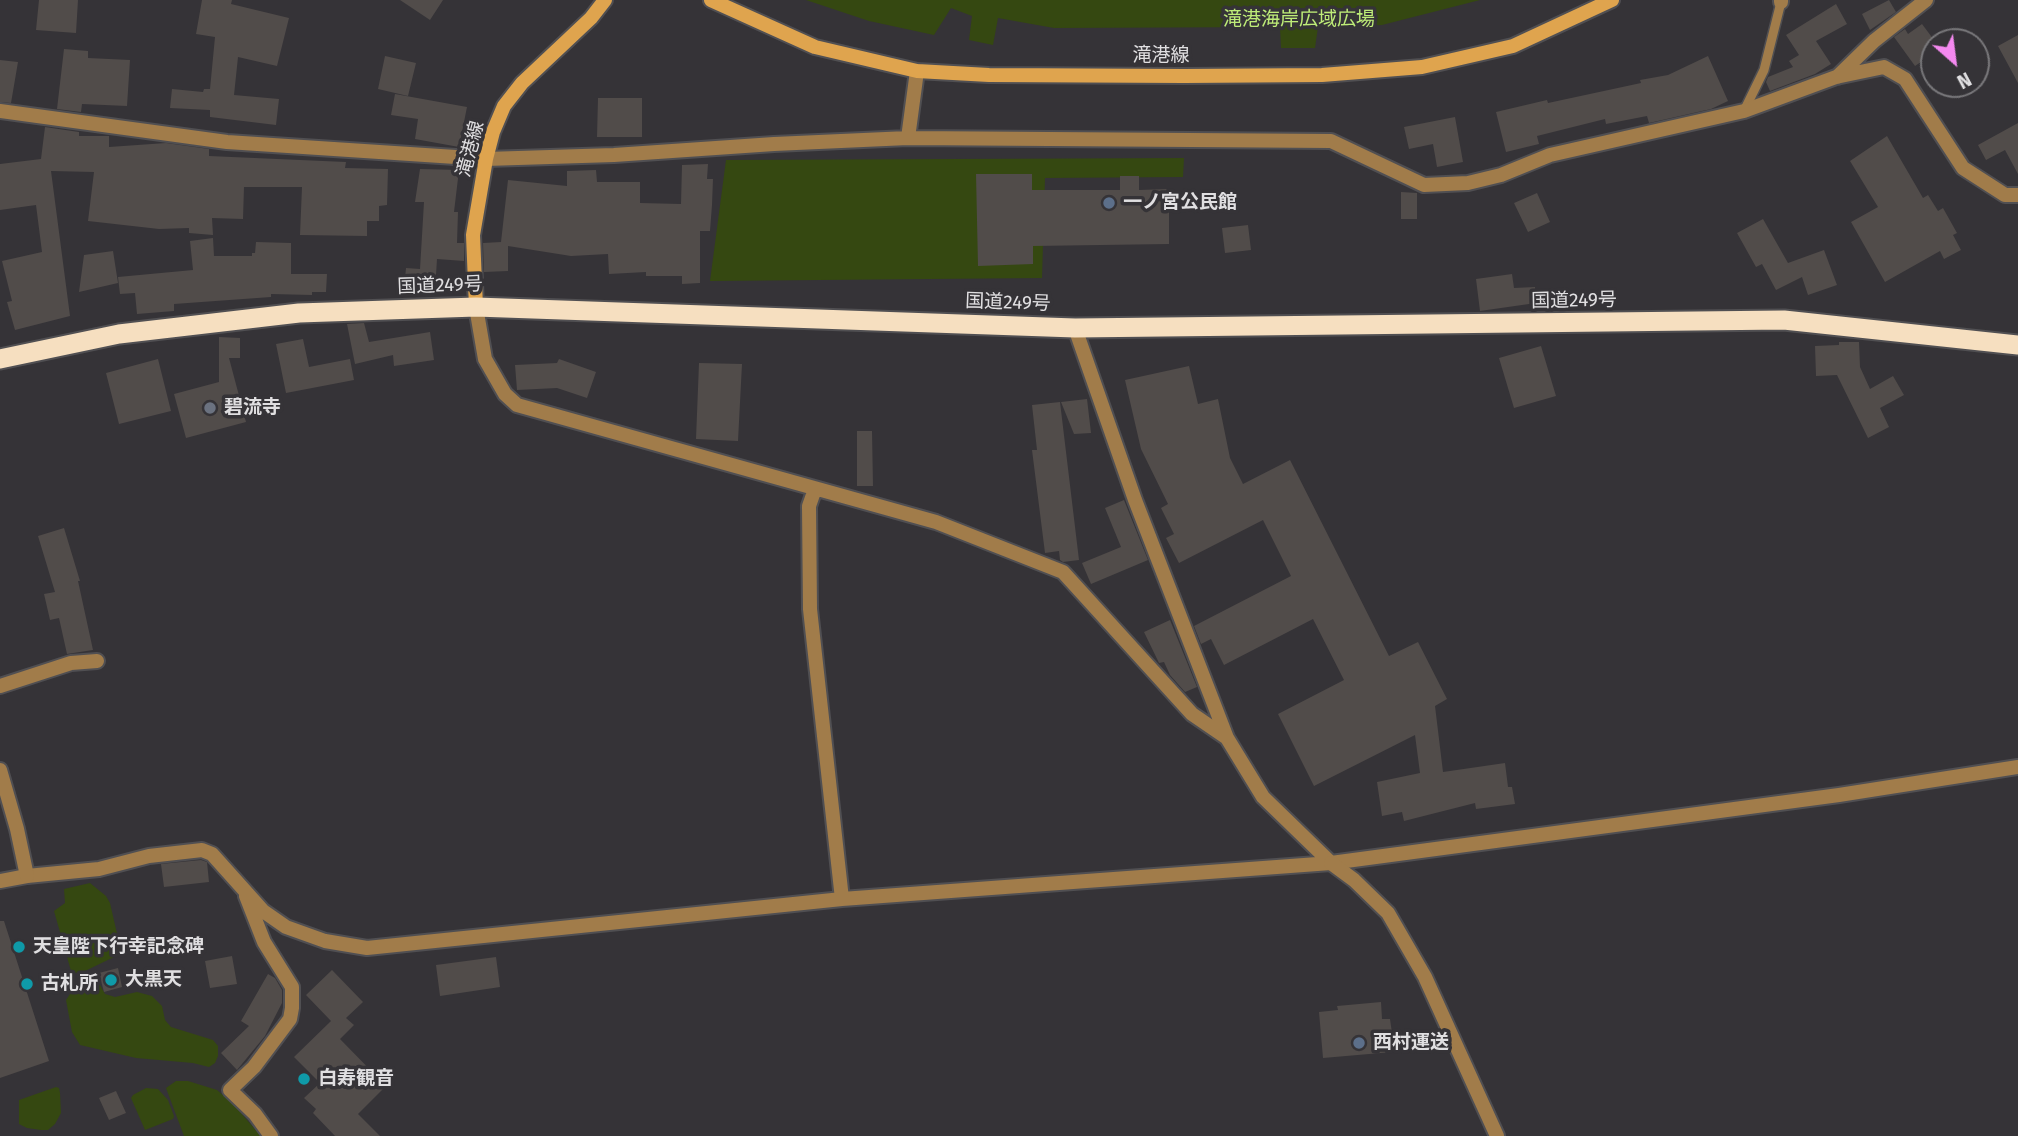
<!DOCTYPE html>
<meta charset="utf-8">
<style>
body{margin:0}
#map{position:relative;width:2018px;height:1136px;overflow:hidden;background:#353337;font-family:"Fira Sans",sans-serif}
canvas{display:block}
.north{position:absolute;left:1920px;top:28px;width:70px;height:70px;box-sizing:border-box;background:#353337;border:2px solid #79787b;border-radius:50%;rotate:152deg;font-size:19px;font-weight:700;line-height:28px;text-align:center;color:#e0dfe1}
.north::after{content:'';display:block;margin:auto;width:24px;height:32px;background:#f489ef;clip-path:polygon(50% 0,100% 100%,50% 72%,0 100%)}
</style>
<div id="map">
<canvas width="2018" height="1136"></canvas>
<div class="north">N</div>
</div>
<script>
const g = document.querySelector('canvas').getContext('2d');
g.lineJoin = 'round';
function paint(path, color) { g.fillStyle = color; g.fill(path, 'evenodd'); }
const toPath = rows => new Path2D(rows.map(r => 'M' + r).join(''));
function trace(path, color, width, dash) { g.strokeStyle = color; g.lineWidth = width; g.lineCap = dash ? 'butt' : 'round'; g.setLineDash(dash || []); g.stroke(path); }
function label(font, color, halo, rows, align = 'center') {
  g.font = font + ' "Fira Sans","Noto Sans JP",sans-serif'; g.lineWidth = 7; g.setLineDash([]); g.textBaseline = 'middle'; g.strokeStyle = halo; g.fillStyle = color; for (const [text, x, y, turn = 0] of rows) {
    g.save(); g.translate(x, y); g.rotate((+turn || 0) * Math.PI / 180); g.textAlign = isNaN(turn) ? turn : align; if (halo) g.strokeText(text, 0, 0); g.fillText(text, 0, 0); g.restore();
  }
}
paint(toPath([
 [806,0,1480,0,1382,25,1318,27,1315,48,1281,48,1280,27,1054,28,998,18,993,45,969,40,972,16,951,8,934,35,869,21],
 [1184,158,1183,177,1045,178,1042,278,710,281,726,160],
 [90,883,106,896,110,903,121,951,116,956,83,972,75,973,71,971,54,911,65,903,64,889],
 [91,984,100,985,105,994,115,997,137,992,152,996,162,1006,165,1020,171,1027,213,1040,218,1046,218,1056,215,1063,209,1067,193,1063,136,1058,80,1045,72,1032,66,1000,70,994],
 [176,1081,188,1081,217,1090,232,1103,261,1136,184,1136,166,1088],
 [56,1087,59,1088,60,1093,61,1113,55,1124,48,1130,41,1130,27,1128,19,1124,19,1100],
 [146,1088,158,1089,168,1100,174,1116,173,1119,145,1130,131,1098,133,1095]
]), '#354811');
paint(toPath([
 [39,0,78,0,76,33,36,30],
 [202,0,232,0,231,4,289,18,277,66,238,57,234,95,279,99,276,125,210,117,210,110,170,108,172,89,203,92,204,89,210,89,215,37,196,34],
 [400,0,443,0,430,20],
 [1889,0,1896,12,1870,30,1862,14],
 [1836,4,1847,24,1816,41,1831,64,1815,74,1770,91,1766,82,1768,77,1793,67,1789,61,1799,55,1786,35],
 [1922,24,1934,40,1934,53,1915,66,1894,37,1905,29,1908,34],
 [2018,35,2018,83,1998,46],
 [64,49,88,51,88,58,130,60,127,106,82,104,81,112,57,109],
 [385,56,416,63,408,96,378,89],
 [1708,56,1728,101,1711,109,1649,123,1647,116,1606,124,1605,119,1537,136,1539,144,1506,152,1496,112,1547,100,1548,103,1641,83,1640,80,1668,75],
 [0,60,18,62,11,103,0,102],
 [395,94,467,107,459,147,415,139,418,119,391,115],
 [598,98,642,98,642,137,597,137],
 [1455,117,1463,162,1437,167,1433,144,1409,149,1404,127],
 [2018,123,2018,174,2005,150,1986,160,1978,145],
 [45,127,79,132,79,136,109,136,109,147,166,143,209,149,209,156,346,162,345,168,388,169,387,205,379,206,379,221,367,221,367,236,300,235,302,187,244,187,243,219,212,218,213,235,189,233,189,228,159,229,88,221,94,172,51,171,70,316,15,330,7,302,12,301,2,261,42,252,36,205,0,210,0,164,41,159],
 [1887,136,1923,198,1928,195,1938,211,1943,208,1957,233,1953,235,1961,250,1944,259,1940,251,1885,282,1851,222,1878,207,1850,161],
 [708,164,707,179,713,179,712,205,710,231,700,231,700,283,682,284,682,276,646,276,646,272,609,274,608,254,571,256,508,246,508,271,484,272,483,243,501,242,508,180,567,186,567,171,596,170,597,182,640,182,640,203,681,204,682,165],
 [420,169,459,170,454,212,458,212,457,243,464,243,464,261,437,259,435,291,404,289,406,268,420,269,424,202,415,202],
 [976,174,1032,174,1032,190,1120,190,1120,176,1139,176,1139,190,1169,189,1169,244,1033,246,1033,264,978,266],
 [1401,192,1417,193,1417,219,1401,219],
 [1537,193,1550,222,1528,232,1514,203],
 [1763,219,1788,263,1824,250,1837,285,1808,295,1802,277,1776,290,1762,264,1756,267,1737,233],
 [1248,225,1251,250,1225,253,1222,228],
 [213,238,214,256,252,256,252,253,255,253,256,242,291,243,291,274,327,274,326,292,312,292,312,295,271,294,271,297,174,304,174,311,137,314,135,293,120,294,118,277,193,270,190,241],
 [113,251,118,283,79,292,84,255],
 [1512,274,1514,288,1535,287,1536,303,1480,311,1476,279],
 [364,323,369,342,430,332,434,360,394,366,393,355,355,364,347,324],
 [219,337,240,338,240,358,229,358,246,422,186,438,174,394,219,382],
 [303,339,309,367,350,359,354,380,286,393,276,344],
 [1839,342,1859,342,1860,367,1870,389,1893,376,1904,395,1880,408,1889,427,1868,438,1837,375,1816,376,1815,346,1839,345],
 [1541,346,1556,396,1514,408,1499,358],
 [158,359,171,411,119,424,106,373],
 [559,359,596,372,587,398,557,388,517,390,515,365,557,363],
 [699,363,742,364,738,441,696,439],
 [1189,366,1198,404,1218,399,1230,458,1243,484,1290,460,1389,656,1418,642,1447,699,1435,706,1443,772,1505,763,1508,787,1512,787,1515,804,1476,809,1475,803,1404,821,1402,812,1382,816,1377,782,1420,773,1415,735,1314,786,1278,714,1344,680,1313,619,1224,665,1211,639,1201,644,1194,626,1291,576,1263,520,1179,563,1166,538,1174,534,1161,508,1168,504,1141,449,1125,380],
 [1087,399,1091,433,1074,434,1061,402],
 [1060,402,1079,560,1063,562,1060,560,1059,551,1045,553,1032,450,1037,450,1032,405],
 [857,431,872,431,873,486,857,486],
 [1124,500,1148,560,1091,584,1082,563,1121,547,1105,508],
 [64,528,80,581,78,581,93,650,67,654,59,618,50,620,44,594,55,592,38,536],
 [1170,620,1197,687,1185,692,1170,675,1164,662,1159,663,1144,632],
 [201,860,207,862,209,882,164,887,161,864],
 [0,921,4,921,49,1061,0,1078],
 [232,956,237,984,210,988,205,961],
 [496,957,500,987,440,996,436,965],
 [118,968,122,987,104,992,99,973],
 [332,970,363,1002,346,1018,354,1025,340,1039,386,1086,358,1114,380,1136,335,1136,313,1113,316,1109,304,1098,320,1083,294,1057,331,1021,306,995],
 [268,974,275,978,282,990,282,1003,265,1036,237,1070,221,1053,249,1026,241,1021],
 [1381,1002,1382,1019,1390,1019,1392,1033,1402,1032,1404,1051,1323,1058,1319,1012,1338,1010,1337,1006],
 [116,1091,126,1113,109,1120,99,1098]
]), '#514c4a');
const service = toPath([
 [1744,111,1764,70,1781,2]
]);
const minor = toPath([
 [1781,2,1781,0],
 [1837,77,1874,41,1926,0],
 [0,111,227,142,486,159,614,155,774,144,908,138,1331,141,1424,185,1468,183,1501,175,1550,155,1744,111,1836,77,1884,67,1905,79,1963,168,2005,195,2018,195],
 [908,138,917,71],
 [476,307,485,359,505,394,517,405,936,522,1063,572,1192,714,1227,738],
 [1075,328,1135,500,1227,738,1263,797,1331,863],
 [815,489,809,506,810,609,842,899],
 [0,686,71,663,97,661],
 [0,881,27,876,99,869,149,856,202,850,212,854,263,911,286,927,325,941,367,948,842,899,1331,863,1839,795,2018,767],
 [246,896,264,942,292,987,292,1008,290,1019,254,1067,230,1090,255,1114,271,1136]
]);
const tertiary = toPath([
 [0,770,17,829,27,876],
 [1331,863,1354,880,1388,913,1425,977,1497,1136]
]);
const secondary = toPath([
 [711,0,815,47,917,71,989,75,1184,76,1322,75,1422,67,1513,46,1612,0],
 [476,307,473,235,486,159,493,132,504,106,522,83,591,18,605,0]
]);
const trunk = toPath([
 [0,359,119,334,299,313,476,307,1075,328,1784,320,2018,345]
]);
trace(service, '#504f52', 12);
trace(minor, '#504f52', 18);
trace(tertiary, '#504f52', 18);
trace(secondary, '#504f52', 18);
trace(trunk, '#504f52', 23);
trace(service, '#a17c4a', 9);
trace(minor, '#a17c4a', 14);
trace(tertiary, '#a17c4a', 14);
trace(secondary, '#dfa44e', 14);
trace(trunk, '#f6dfc0', 19);
for (const [x, y, r, color] of [
 [1109,203,7,"#5c6f8a"],
 [210,408,7,"#6b7280"],
 [19,947,7,"#0f9aa8"],
 [111,980,7,"#0f9aa8"],
 [27,984,7,"#0f9aa8"],
 [1359,1043,7,"#5c6f8a"],
 [304,1079,7,"#0f9aa8"]
]) { const dot = new Path2D(); dot.arc(x, y, r, 0, 2 * Math.PI); g.fillStyle = color; g.fill(dot); trace(dot, '#353337', 2.5); }
label('19px', '#beec78', '#353337', [
 ["滝港海岸広域広場",1299,20]
]);
label('19px', '#e0dfe1', '#353337', [
 ["滝港線",1161,56],
 ["滝港線",471,149,-75],
 ["国道249号",440,286,-2],
 ["国道249号",1574,301,-1],
 ["国道249号",1008,303,2]
]);
label('bold 19px', '#e0dfe1', '#353337', [
 ["一ノ宮公民館",1123,203],
 ["碧流寺",224,408],
 ["天皇陛下行幸記念碑",33,947],
 ["大黒天",125,980],
 ["古札所",41,984],
 ["西村運送",1373,1043],
 ["白寿観音",318,1079]
], 'left');
</script>
